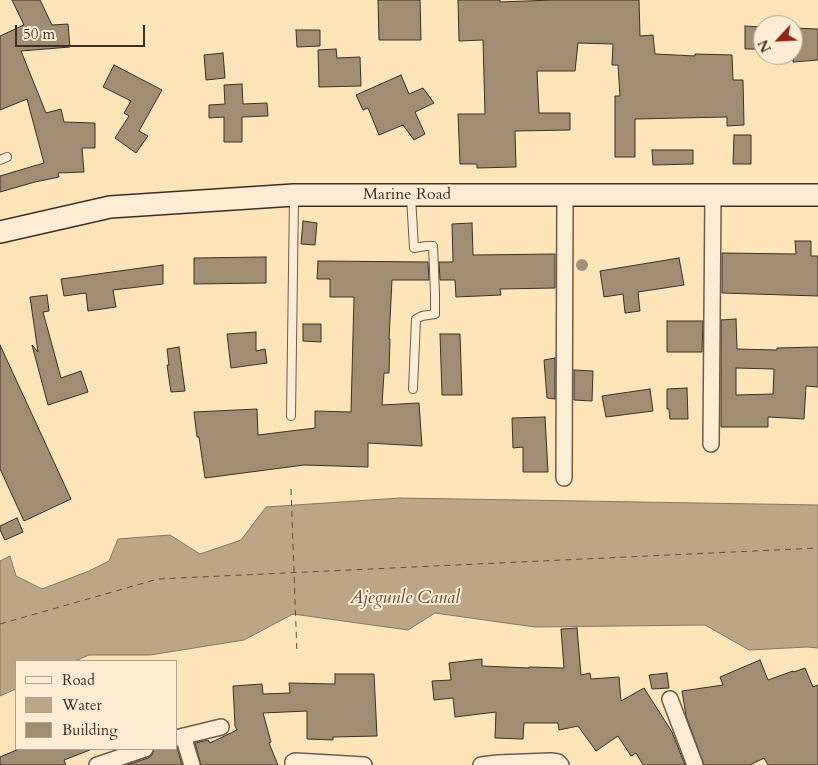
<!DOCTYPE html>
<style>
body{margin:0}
#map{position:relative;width:818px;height:765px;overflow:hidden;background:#fde4b9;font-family:Cardo,serif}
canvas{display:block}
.legend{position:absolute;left:15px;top:660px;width:162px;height:90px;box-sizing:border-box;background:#feedd2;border:1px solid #b1a18c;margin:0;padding:6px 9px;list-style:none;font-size:15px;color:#3e2f22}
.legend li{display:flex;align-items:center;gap:10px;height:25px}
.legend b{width:25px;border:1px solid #b1a18c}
.north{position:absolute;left:753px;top:15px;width:50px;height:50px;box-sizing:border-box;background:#feedd2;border:1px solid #b1a18c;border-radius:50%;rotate:245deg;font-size:14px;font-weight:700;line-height:20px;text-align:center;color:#3e2f22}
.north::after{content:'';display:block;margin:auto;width:18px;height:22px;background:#8f2418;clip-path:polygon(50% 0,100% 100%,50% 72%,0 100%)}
.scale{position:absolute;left:15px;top:25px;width:130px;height:22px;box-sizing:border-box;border:2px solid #3e2f22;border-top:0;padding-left:6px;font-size:15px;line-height:18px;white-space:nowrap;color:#3e2f22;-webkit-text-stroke:4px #feedd2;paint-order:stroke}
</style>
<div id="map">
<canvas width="818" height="765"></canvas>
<ul class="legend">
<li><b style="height:6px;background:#feedd2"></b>Road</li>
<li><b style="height:14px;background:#bca686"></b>Water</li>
<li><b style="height:14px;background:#a18d71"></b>Building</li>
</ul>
<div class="north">N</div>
<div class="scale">50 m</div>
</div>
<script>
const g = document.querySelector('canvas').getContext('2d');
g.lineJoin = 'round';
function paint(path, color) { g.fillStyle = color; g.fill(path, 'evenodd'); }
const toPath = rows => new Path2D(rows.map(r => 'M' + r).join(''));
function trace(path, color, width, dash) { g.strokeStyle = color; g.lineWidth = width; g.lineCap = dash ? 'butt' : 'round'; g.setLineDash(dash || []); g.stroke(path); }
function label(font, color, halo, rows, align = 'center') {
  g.font = font + ' Cardo,serif'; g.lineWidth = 4; g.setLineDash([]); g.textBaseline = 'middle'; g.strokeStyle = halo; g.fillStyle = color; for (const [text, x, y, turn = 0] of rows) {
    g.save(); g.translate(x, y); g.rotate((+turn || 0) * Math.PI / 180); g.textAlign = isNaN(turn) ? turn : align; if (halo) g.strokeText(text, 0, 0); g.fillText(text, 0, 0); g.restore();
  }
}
const water = toPath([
 [400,498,818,505,818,648,807,647,749,650,705,625,535,627,435,613,408,630,293,614,244,640,150,655,89,655,75,661,16,661,16,689,0,696,0,561,10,556,16,576,42,589,89,571,109,561,118,539,170,535,200,554,241,540,266,507,400,498]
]);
paint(water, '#bca686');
trace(water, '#8a765e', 1);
trace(toPath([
 [291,489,297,654],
 [0,624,158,579,818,548]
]), '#5e4d3b', 1, [6, 5]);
const building = toPath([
 [12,0,40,0,52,25,68,24,70,47,21,51,46,113,61,109,64,122,95,123,95,148,82,148,84,172,58,173,59,177,35,182,0,192,0,176,44,163,27,99,0,110,0,36,24,25,12,0],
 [378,0,420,0,421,40,379,40,378,0],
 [458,0,500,0,500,2,553,0,639,0,640,36,653,35,655,54,695,56,695,54,732,55,733,80,743,80,744,125,727,126,727,117,635,119,635,157,615,157,615,96,620,96,618,65,612,65,613,44,578,43,575,71,537,71,539,113,570,113,570,130,515,131,516,167,477,168,477,164,460,164,458,114,485,114,483,40,459,41,458,0],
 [745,26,762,27,762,49,745,49,745,26],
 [793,28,818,29,818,60,793,62,793,28],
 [296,30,320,30,320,46,297,47,296,30],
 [336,49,337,58,360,57,361,86,319,87,318,50,336,49],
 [223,53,225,78,206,80,204,55,223,53],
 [114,65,162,90,139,131,148,136,136,153,115,138,129,116,124,113,131,101,103,87,114,65],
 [401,75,409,94,423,88,434,103,415,112,425,134,414,140,403,125,379,135,368,108,363,110,356,95,401,75],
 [242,84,243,104,267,103,268,116,242,117,242,142,224,142,224,117,209,118,209,105,225,104,224,85,242,84],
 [734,135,751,135,751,164,733,164,734,135],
 [652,150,693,150,693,164,653,165,652,150],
 [303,221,317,223,315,245,301,244,303,221],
 [472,223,473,255,555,254,555,288,500,289,501,295,456,297,455,280,440,280,439,262,453,262,452,224,472,223],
 [795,241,811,241,811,256,818,256,818,296,722,293,722,253,796,254,795,241],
 [266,257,266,283,194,284,194,258,266,257],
 [679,258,684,285,638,292,640,311,625,313,623,294,604,297,600,271,679,258],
 [318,261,428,262,429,280,392,280,389,339,390,339,389,373,384,373,382,405,419,403,422,446,368,443,368,467,304,465,205,478,199,437,197,437,194,412,257,409,258,435,315,428,315,411,351,412,354,297,330,297,330,279,317,279,318,261],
 [163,265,163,284,113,290,116,307,88,311,86,293,64,296,61,279,163,265],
 [47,295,49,311,43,312,61,378,81,371,88,392,48,405,32,345,38,352,30,297,47,295],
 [736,319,737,349,777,350,777,348,818,347,818,387,806,386,804,419,768,417,768,427,721,427,721,320,736,319],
 [736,368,774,369,773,394,736,395,736,368],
 [667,321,703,321,702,352,667,352,667,321],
 [303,324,321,324,321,342,303,341,303,324],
 [256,332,256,351,265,349,267,363,231,368,227,334,256,332],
 [440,334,460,334,462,395,442,395,440,334],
 [0,345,71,499,24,521,0,469,0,345],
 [179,347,185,391,171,392,167,365,169,365,167,349,179,347],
 [555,358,555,399,547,398,544,360,555,358],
 [574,370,593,371,592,401,574,400,574,370],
 [687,388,688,419,670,419,669,409,667,409,667,389,687,388],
 [650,389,653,411,606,417,602,396,650,389],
 [545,417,548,472,523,472,523,447,513,448,512,418,545,417],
 [17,518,23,532,5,540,0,530,0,526,17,518],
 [577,628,581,675,590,673,591,679,619,677,621,701,644,688,672,732,685,765,643,765,636,753,631,756,618,736,596,751,578,726,559,730,558,723,524,723,523,739,495,738,496,712,455,717,453,698,434,700,432,681,451,680,449,663,482,659,482,666,529,668,529,667,564,668,561,629,577,628],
 [760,660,768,680,793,671,794,672,805,668,813,687,818,685,818,765,768,765,764,758,750,765,704,765,686,716,682,691,723,685,720,677,760,660],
 [667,673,669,688,652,689,649,675,667,673],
 [335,674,374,674,377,736,333,737,333,740,307,739,307,711,263,713,271,742,269,743,278,765,201,765,195,743,208,740,210,743,237,730,235,726,233,686,262,684,263,694,290,693,289,683,335,684,335,674],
 [177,747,182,765,127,765,148,758,152,755,154,749,176,749,177,747],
 [19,749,90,749,90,750,64,760,66,765,0,765,0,757,19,749]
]);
paint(building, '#a18d71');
trace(building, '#3e2f22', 1);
const lane = toPath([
 [0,160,7,157],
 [411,197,414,248,426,246,433,246,435,293,435,314,422,316,416,319,413,389],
 [291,416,294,197]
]);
const street = toPath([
 [711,444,713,195],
 [564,478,565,195],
 [670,699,695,765],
 [183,736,192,765],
 [176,738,221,727],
 [97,765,145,749],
 [293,765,293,762,295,761,364,765],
 [481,765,498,763,551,761,558,762,561,765]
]);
const secondary = toPath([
 [0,232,110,207,294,195,818,195]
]);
trace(lane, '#6e5c48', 10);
trace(street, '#6e5c48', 18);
trace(secondary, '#3e2f22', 24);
trace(lane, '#feedd2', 8);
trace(street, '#feedd2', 15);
trace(secondary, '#feedd2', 21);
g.fillStyle = '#a69174';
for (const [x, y] of [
 [582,265]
]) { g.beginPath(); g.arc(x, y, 6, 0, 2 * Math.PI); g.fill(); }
label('16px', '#3e2f22', '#feedd2', [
 ["Marine Road",407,195]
]);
label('italic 18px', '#5e4d3b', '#feedd2', [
 ["Ajegunle Canal",405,599]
]);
</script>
